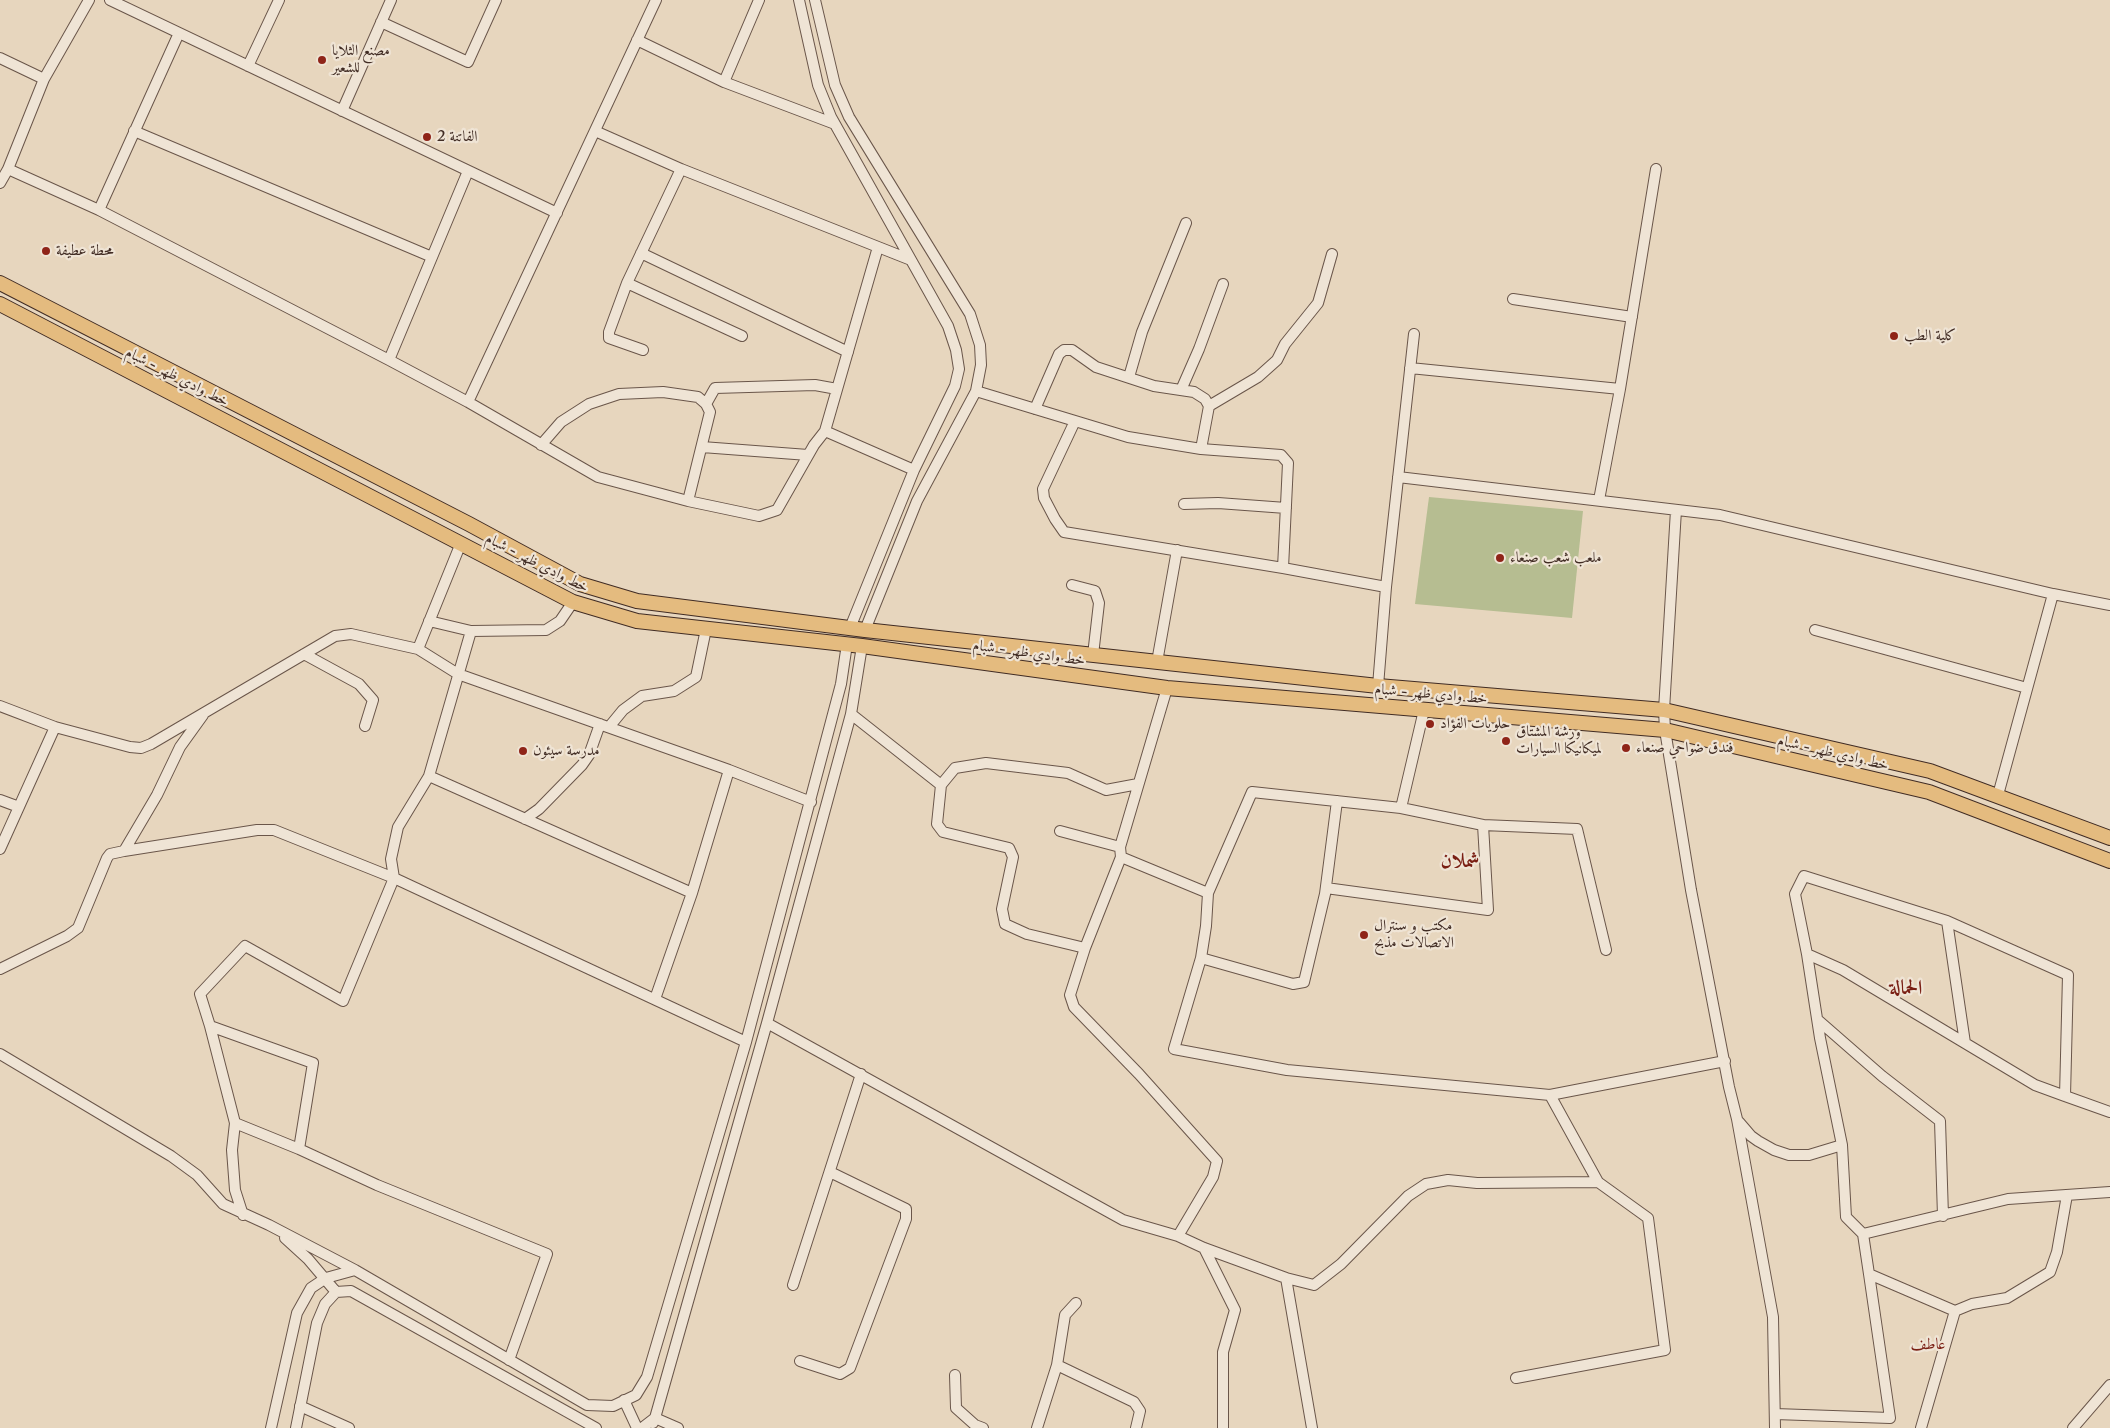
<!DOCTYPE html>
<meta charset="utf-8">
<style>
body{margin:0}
canvas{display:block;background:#e7d6be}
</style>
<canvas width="2110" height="1428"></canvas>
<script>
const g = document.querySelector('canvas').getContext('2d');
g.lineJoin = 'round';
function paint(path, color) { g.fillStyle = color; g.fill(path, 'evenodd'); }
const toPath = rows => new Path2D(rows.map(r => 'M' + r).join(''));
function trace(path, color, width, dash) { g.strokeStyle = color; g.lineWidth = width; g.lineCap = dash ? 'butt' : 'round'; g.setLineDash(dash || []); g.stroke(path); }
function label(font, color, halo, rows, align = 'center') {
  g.font = font + ' "Libre Caslon Text",Amiri,serif'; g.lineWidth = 4.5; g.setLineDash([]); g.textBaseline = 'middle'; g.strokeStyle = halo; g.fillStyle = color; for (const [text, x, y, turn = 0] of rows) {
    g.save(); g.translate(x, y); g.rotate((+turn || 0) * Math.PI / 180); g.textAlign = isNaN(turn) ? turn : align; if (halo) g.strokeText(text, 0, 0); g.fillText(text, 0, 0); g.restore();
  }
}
paint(toPath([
 [1429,497,1583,511,1572,618,1415,604]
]), '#b6bd91');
const minor = toPath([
 [110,0,557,213],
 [799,0,818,85,831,117,948,326,956,350,959,369,955,386,914,470,850,628],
 [815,0,835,85,849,117,970,314,980,345,981,365,976,391,917,501,865,630],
 [381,22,468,62,496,0],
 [637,40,724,82,759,0],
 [0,58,44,79],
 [248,66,279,0],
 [724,82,835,124],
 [342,111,391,0],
 [134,131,432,257],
 [595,131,681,169,911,260],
 [8,169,99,210,389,360,468,402,598,477,688,501,759,516,777,510,814,445,825,431,878,247],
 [0,183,8,169,44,79,89,0],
 [99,210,179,33],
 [641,253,848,352],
 [627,283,742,336],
 [1513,299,1632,317],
 [643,350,609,338,609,332,627,283,681,169],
 [389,360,468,171],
 [1410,368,1620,389],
 [1129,377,1142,332,1186,223],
 [1181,390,1199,349,1223,284],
 [976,391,1128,437,1201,449,1281,455,1288,463,1283,568],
 [468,402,656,0],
 [706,404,715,388,815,385,837,389],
 [1209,406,1258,377,1277,360,1285,344,1318,303,1332,254],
 [1035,409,1059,354,1064,350,1072,350,1096,367,1154,386,1194,392,1205,399,1209,406,1201,449],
 [1075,421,1043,489,1044,498,1055,519,1064,532,1283,568,1386,587],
 [825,431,914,470],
 [541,445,561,422,589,404,619,394,663,392,698,397,706,404,710,412,688,501],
 [702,447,808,455],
 [1398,477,1720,515,2053,594,2110,605],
 [1599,500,1620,389,1656,169],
 [1184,504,1218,503,1286,508],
 [1676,510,1664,710,1665,730,1691,890,1729,1087,1737,1119,1773,1317,1775,1428],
 [1072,585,1095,591,1099,603,1093,655],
 [429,621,471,631,546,630,560,621,573,602],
 [1815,630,2027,688],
 [418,649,461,543],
 [304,654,359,684,373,700,365,726],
 [1157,662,1177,550],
 [1378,686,1386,587,1414,334],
 [1167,688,1120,847,1121,857,1208,893,1206,926,1201,958,1174,1049,1287,1070,1550,1095,1725,1061],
 [0,706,55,727,130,747,141,748,151,744,335,636,351,634,418,649,458,674,729,770,811,802],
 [851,714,941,785],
 [203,715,180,747,157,795,124,851,257,830,274,830,394,878,746,1042],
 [609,727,623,710,642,696,674,691,696,677,706,629],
 [429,776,692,893],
 [1998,795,2053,594],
 [0,800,19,807],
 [525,819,539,809,582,765,589,755,600,724],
 [1483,825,1577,829,1606,950],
 [1060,831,1120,847],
 [0,849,55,727],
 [1121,857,1085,948,1070,995,1074,1007,1139,1074,1217,1161,1213,1177,1178,1236],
 [1326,888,1488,910,1483,825,1401,808],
 [1208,893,1252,792,1401,808,1424,710],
 [1947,921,1965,1043],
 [1085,948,1027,934,1005,924,1002,909,1013,857,1009,848,943,832,937,824,941,785,955,768,986,763,1068,773,1106,790,1138,784],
 [1807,954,1820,1038,1842,1145,1846,1217,1863,1234,2008,1199,2110,1192],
 [1201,958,1293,984,1304,982,1325,894,1337,801],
 [0,969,67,936,78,928,107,858,110,854,124,851],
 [655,999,692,893,729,770],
 [1819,1021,1882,1076,1940,1121,1943,1216],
 [767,1023,1123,1220,1178,1236,1204,1248,1286,1278,1312,1428],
 [210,1026,313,1063,299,1149],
 [0,1054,171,1156,197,1175,223,1204,269,1225,355,1270],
 [2065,1096,2068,975,1947,921,1804,876,1795,894,1807,954,1843,970,2035,1085,2065,1096,2110,1112],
 [1739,1122,1751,1136,1758,1141,1774,1150,1789,1155,1809,1155,1842,1145],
 [235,1123,299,1149,377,1185,547,1254,509,1360],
 [243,1215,235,1190,232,1150,235,1123,210,1026,200,994,245,946,343,1001,394,878,391,859,398,827,429,776,471,631],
 [1863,1234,1869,1274,1955,1311],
 [285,1238,308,1259,336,1292],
 [1204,1248,1235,1310,1223,1352,1223,1428],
 [1286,1278,1314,1285,1341,1264,1408,1196,1426,1184,1448,1180,1477,1183,1598,1182],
 [793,1285,861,1074],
 [800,1361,840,1374,850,1368,906,1219,906,1209,830,1172],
 [1057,1365,1065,1315,1076,1303],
 [955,1375,956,1408,975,1425,983,1428],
 [1516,1378,1665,1350,1648,1218,1598,1182,1550,1095],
 [624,1400,637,1428],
 [300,1406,349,1428],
 [1775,1414,1890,1418,1869,1274],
 [653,1423,655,1418,678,1428],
 [271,1428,297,1313,311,1288,326,1278,355,1270,587,1405,613,1406,636,1395,647,1377,746,1042,841,684,847,644],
 [296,1428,317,1323,325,1304,336,1292,351,1291,596,1428],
 [642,1428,655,1418,767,1023,851,714,862,646],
 [1037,1428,1057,1365,1134,1402,1140,1411,1136,1428],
 [1921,1428,1955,1311,1972,1304,2007,1298,2050,1272,2057,1252,2067,1195],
 [2073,1428,2110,1385]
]);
const major = toPath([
 [0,283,469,524,580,584,637,601,865,630,1378,686,1664,710,1930,771,2110,838],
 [0,304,573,602,637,621,862,646,1167,688,1665,730,1929,792,2110,861]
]);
trace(minor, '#6a564a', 12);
trace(major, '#412c24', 16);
trace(minor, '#efe4d5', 10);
trace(major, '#e4bb7f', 14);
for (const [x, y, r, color] of [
 [322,60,5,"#8f2418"],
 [427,137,5,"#8f2418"],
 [46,251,5,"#8f2418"],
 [1894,336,5,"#8f2418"],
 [1500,558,5,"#8f2418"],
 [1430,724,5,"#8f2418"],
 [1506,741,5,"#8f2418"],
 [1626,748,5,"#8f2418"],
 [523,751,5,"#8f2418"],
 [1364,935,5,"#8f2418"]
]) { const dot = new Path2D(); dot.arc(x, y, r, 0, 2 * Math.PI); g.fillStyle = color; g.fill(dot); trace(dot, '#efe4d5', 2); }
label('15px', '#412c24', '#efe4d5', [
 ["مصنع الثلايا",332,51],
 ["للشعير",332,68],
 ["الفاتنة 2",437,137],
 ["محطة عطيفة",56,251],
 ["كلية الطب",1904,336],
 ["ملعب شعب صنعاء",1510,558],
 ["حلويات الفؤاد",1440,724],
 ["ورشة المشتاق",1516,732],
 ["لميكانيكا السيارات",1516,749],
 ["فندق ضواحي صنعاء",1636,748],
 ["مدرسة سيئون",533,751],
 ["مكتب و سنترال",1374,926],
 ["الاتصالات مذبح",1374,943]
], 'left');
label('15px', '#412c24', '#efe4d5', [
 ["خط وادي ظهر - شبام",177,377,27],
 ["خط وادي ظهر - شبام",537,563,27],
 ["خط وادي ظهر - شبام",1029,653,8],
 ["خط وادي ظهر - شبام",1431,694,5],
 ["خط وادي ظهر - شبام",1833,753,13]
]);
label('16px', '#7a1f14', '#efe4d5', [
 ["عاطف",1928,1344]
]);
label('bold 20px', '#7a1f14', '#efe4d5', [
 ["شملان",1460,861],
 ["الحمالة",1906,988]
]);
</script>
